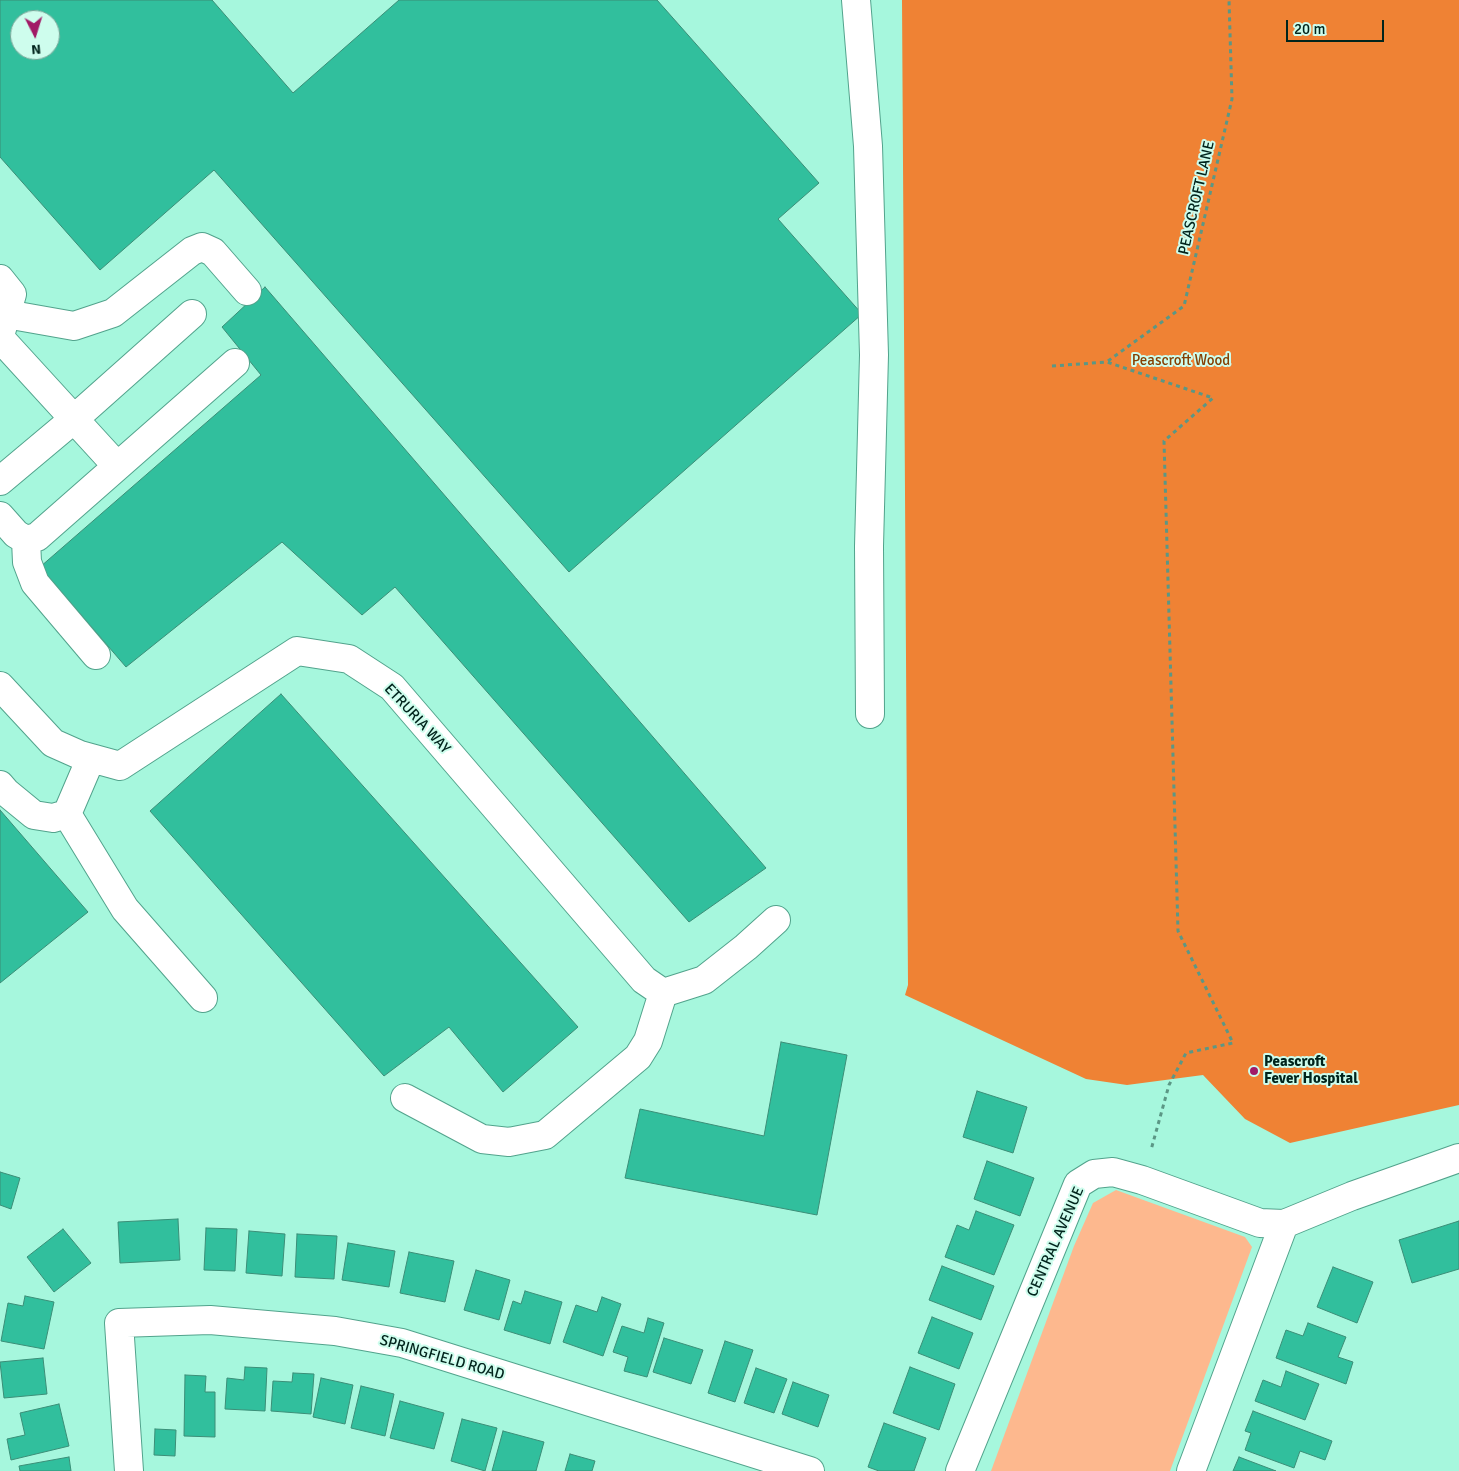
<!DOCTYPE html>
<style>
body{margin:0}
#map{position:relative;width:1459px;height:1471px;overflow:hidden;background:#a6f7dd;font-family:Signika,sans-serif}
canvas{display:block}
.north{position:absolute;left:10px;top:10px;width:50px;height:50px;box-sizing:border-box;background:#cefded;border:1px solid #7ca699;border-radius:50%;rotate:175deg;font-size:14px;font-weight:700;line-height:20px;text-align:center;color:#01241c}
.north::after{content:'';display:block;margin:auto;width:18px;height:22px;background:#a11a66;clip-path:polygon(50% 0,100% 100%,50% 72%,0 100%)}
.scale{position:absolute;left:1286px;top:20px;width:98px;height:22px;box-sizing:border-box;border:2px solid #01241c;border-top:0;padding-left:6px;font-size:15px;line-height:18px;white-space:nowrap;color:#01241c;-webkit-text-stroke:4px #cefded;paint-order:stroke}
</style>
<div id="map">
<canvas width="1459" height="1471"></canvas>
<div class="north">N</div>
<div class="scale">20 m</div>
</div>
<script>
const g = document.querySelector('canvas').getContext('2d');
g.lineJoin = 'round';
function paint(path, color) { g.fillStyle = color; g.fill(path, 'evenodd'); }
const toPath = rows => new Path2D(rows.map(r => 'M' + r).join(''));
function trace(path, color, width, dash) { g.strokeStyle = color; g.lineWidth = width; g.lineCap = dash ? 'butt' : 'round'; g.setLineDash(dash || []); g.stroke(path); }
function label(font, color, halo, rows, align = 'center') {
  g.font = font + ' Signika,sans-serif'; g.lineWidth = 4; g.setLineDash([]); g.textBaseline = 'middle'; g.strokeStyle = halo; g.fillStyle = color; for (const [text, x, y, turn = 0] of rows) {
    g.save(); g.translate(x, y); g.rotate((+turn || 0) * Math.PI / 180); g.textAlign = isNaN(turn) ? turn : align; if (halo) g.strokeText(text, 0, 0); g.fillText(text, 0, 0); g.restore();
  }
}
paint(toPath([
 [1116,1190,1245,1237,1252,1247,1170,1471,991,1471,1074,1246,1093,1203]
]), '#fdb88e');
paint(toPath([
 [902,0,1459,0,1459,1105,1290,1143,1245,1119,1203,1075,1127,1085,1086,1079,905,995,908,985]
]), '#ef8234');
const building = toPath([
 [0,0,212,0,293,93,399,0,657,0,819,183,778,219,862,314,569,572,214,170,100,270,0,157,0,0],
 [20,20,50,20,50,50,20,50,20,20],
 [265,287,766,868,689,922,395,587,362,615,282,542,126,667,40,567,261,375,222,327,265,287],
 [281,694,578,1027,503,1092,449,1027,384,1076,150,811,281,694],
 [0,810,88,912,0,983,0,810],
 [781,1042,847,1055,817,1215,625,1178,640,1109,764,1136,781,1042],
 [977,1091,1027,1107,1013,1153,963,1137,977,1091],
 [987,1161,1034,1178,1020,1216,974,1199,987,1161],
 [0,1172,20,1178,11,1209,0,1205,0,1172],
 [976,1211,1014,1225,994,1275,945,1257,957,1225,969,1230,976,1211],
 [178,1219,180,1260,120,1263,118,1222,178,1219],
 [1459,1221,1459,1269,1412,1283,1399,1240,1459,1221],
 [206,1228,237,1229,235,1271,204,1270,206,1228],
 [63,1229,91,1263,54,1292,27,1257,63,1229],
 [249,1231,285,1234,282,1276,246,1273,249,1231],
 [297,1234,337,1236,334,1279,295,1277,297,1234],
 [348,1243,395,1251,389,1287,342,1280,348,1243],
 [409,1252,454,1261,445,1302,400,1293,409,1252],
 [942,1266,994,1286,981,1320,929,1300,942,1266],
 [1333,1267,1373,1282,1357,1323,1317,1307,1333,1267],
 [476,1270,510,1280,499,1320,464,1310,476,1270],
 [525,1291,562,1302,550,1344,504,1330,513,1301,521,1304,525,1291],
 [25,1296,54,1302,44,1349,1,1341,8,1303,23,1306,25,1296],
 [602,1297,621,1304,603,1356,563,1342,576,1305,597,1312,602,1297],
 [932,1317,973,1333,959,1369,918,1353,932,1317],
 [648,1318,664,1323,647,1377,624,1371,628,1357,613,1352,622,1326,644,1333,648,1318],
 [1308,1323,1346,1337,1338,1357,1353,1362,1346,1384,1276,1358,1286,1330,1303,1336,1308,1323],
 [664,1338,703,1350,691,1384,653,1372,664,1338],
 [725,1341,753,1350,735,1402,708,1393,725,1341],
 [43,1358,47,1394,4,1398,0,1362,43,1358],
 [245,1367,267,1368,265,1411,225,1409,227,1378,244,1380,245,1367],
 [910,1367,955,1384,939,1430,893,1413,910,1367],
 [756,1368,787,1379,774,1413,744,1403,756,1368],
 [1286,1371,1319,1384,1305,1420,1255,1401,1263,1380,1281,1387,1286,1371],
 [293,1373,314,1374,311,1414,271,1411,273,1381,292,1382,293,1373],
 [185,1375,206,1376,205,1392,215,1392,215,1437,184,1436,185,1375],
 [321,1378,353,1385,345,1424,313,1417,321,1378],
 [793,1382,829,1395,818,1427,782,1414,793,1382],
 [361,1386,394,1394,385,1436,351,1428,361,1386],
 [400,1401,444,1413,434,1449,390,1438,400,1401],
 [59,1404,69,1446,11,1460,7,1439,25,1435,20,1413,59,1404],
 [1253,1411,1332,1441,1325,1460,1300,1451,1294,1468,1245,1450,1251,1433,1245,1431,1253,1411],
 [462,1419,497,1428,485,1471,451,1461,462,1419],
 [884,1423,926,1438,914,1471,879,1471,868,1467,884,1423],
 [155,1429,176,1430,175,1456,154,1455,155,1429],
 [503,1431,544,1442,536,1471,492,1471,503,1431],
 [570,1454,595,1461,592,1471,565,1471,570,1454],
 [69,1457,71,1471,20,1471,19,1466,69,1457],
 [1239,1457,1276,1471,1233,1471,1239,1457]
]);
paint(building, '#31bf9d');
trace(building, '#3b8e77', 1);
const minor = toPath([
 [856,0,868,146,874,355,869,546,870,714],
 [0,279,12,294,1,332],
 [6,314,74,326,113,313,192,251,202,247,213,252,247,291],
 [0,338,117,466],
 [0,481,74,419,192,314],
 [0,516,16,534,26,540,37,537,235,363],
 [26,540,27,562,35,583,96,655],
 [0,686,53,743,80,755,120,766,297,651,349,659,392,687,644,980,663,993,704,980,746,947,776,920],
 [0,785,6,792,34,815,53,818,67,814,91,758],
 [67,814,125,909,203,998],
 [405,1098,482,1139,509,1142,545,1135,638,1057,648,1041,663,993],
 [129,1471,119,1323,210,1320,335,1331,402,1343,810,1471],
 [960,1471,1078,1184,1094,1174,1113,1172,1142,1180,1260,1223,1284,1224,1352,1196,1459,1158],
 [1191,1471,1284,1224]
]);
trace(minor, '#52a38c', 30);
trace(toPath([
 [1108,361,1184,306,1232,99,1229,0],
 [1052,366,1107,362,1213,398,1164,441,1178,931,1233,1043,1186,1053,1169,1085,1151,1150]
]), '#5b9785', 3, [4, 4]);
trace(minor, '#fff', 28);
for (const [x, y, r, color] of [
 [1254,1071,5,"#a11a66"]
]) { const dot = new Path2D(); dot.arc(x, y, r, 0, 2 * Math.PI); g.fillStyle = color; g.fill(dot); trace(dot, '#cefded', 2); }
label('15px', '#01241c', '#cefded', [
 ["PEASCROFT LANE",1197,198,-77],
 ["ETRURIA WAY",417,719,47],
 ["CENTRAL AVENUE",1056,1242,-66],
 ["SPRINGFIELD ROAD",442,1358,16]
]);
label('15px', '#854003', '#cefded', [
 ["Peascroft Wood",1181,361]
]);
label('bold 15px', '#01241c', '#cefded', [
 ["Peascroft",1264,1062],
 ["Fever Hospital",1264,1079]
], 'left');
</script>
